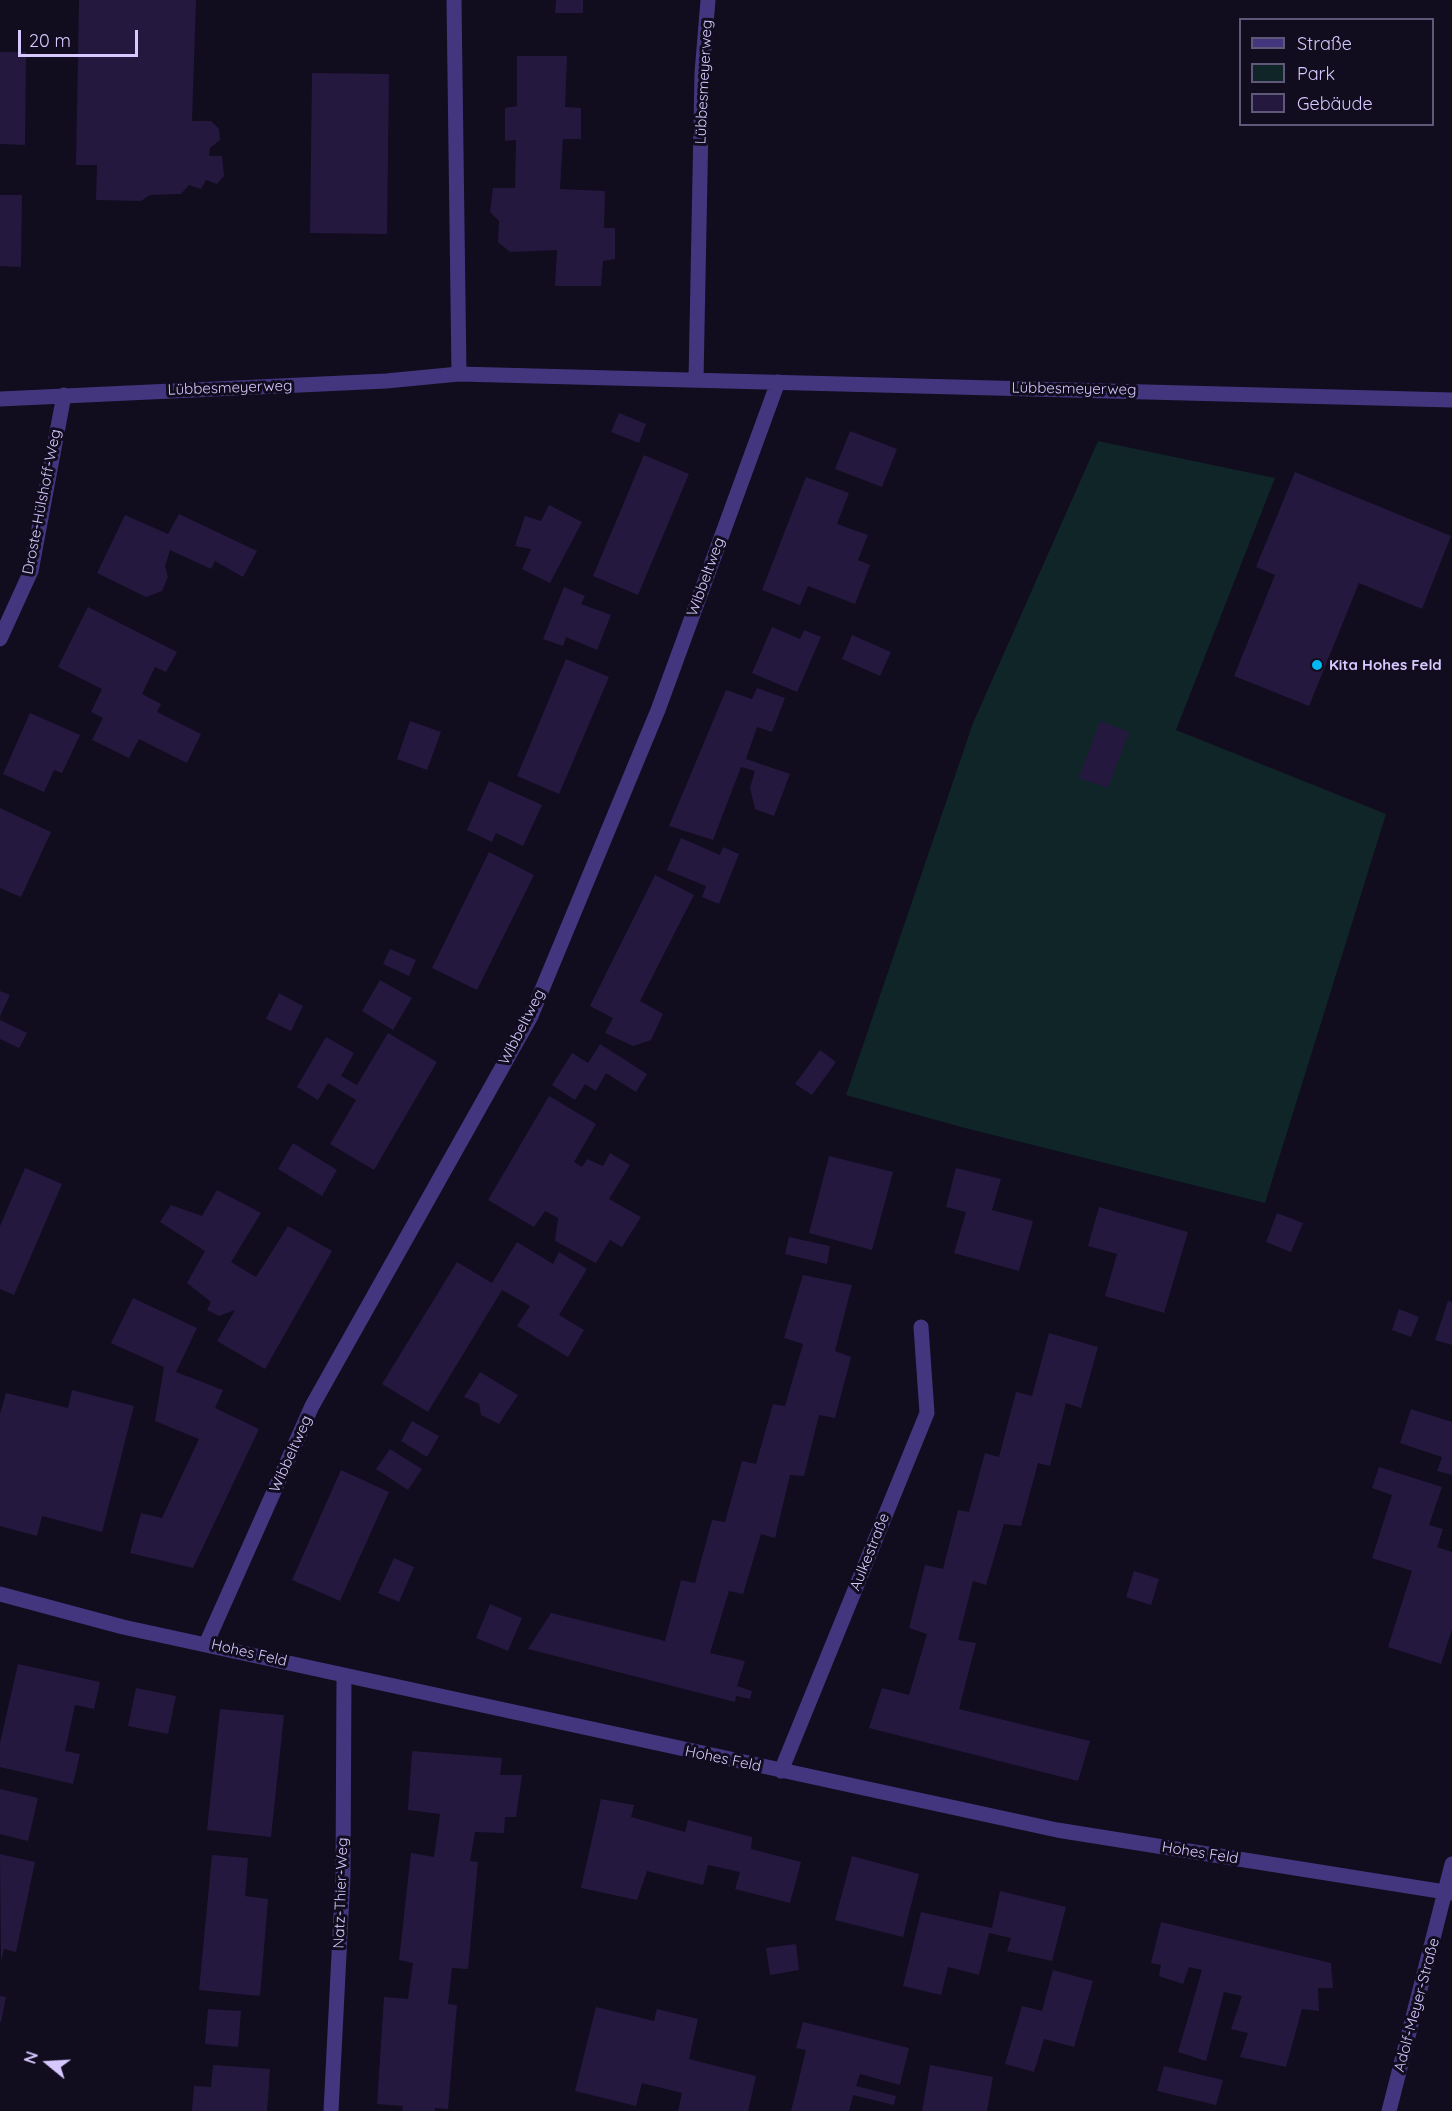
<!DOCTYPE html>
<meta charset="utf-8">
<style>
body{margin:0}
#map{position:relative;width:1452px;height:2111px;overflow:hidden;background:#110c1e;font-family:Quicksand,sans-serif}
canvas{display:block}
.legend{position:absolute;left:1239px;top:18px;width:195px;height:108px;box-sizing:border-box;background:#110c1e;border:2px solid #605878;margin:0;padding:8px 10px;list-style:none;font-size:18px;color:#d7c9ff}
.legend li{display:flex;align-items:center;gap:12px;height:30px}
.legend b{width:30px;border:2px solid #605878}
.north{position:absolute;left:18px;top:2033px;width:60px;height:60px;-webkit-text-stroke:4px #110c1e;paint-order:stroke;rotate:288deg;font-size:16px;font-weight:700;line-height:24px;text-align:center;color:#d7c9ff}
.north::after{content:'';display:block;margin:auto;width:21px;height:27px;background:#d7c9ff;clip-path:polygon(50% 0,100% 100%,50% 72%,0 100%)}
.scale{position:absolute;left:18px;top:30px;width:120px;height:27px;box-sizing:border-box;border:3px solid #d7c9ff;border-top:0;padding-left:8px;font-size:18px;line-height:21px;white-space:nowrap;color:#d7c9ff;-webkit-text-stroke:4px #110c1e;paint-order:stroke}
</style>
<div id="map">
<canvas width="1452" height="2111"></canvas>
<ul class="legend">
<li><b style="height:8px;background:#43367e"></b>Straße</li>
<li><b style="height:16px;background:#0f2528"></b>Park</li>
<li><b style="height:16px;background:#25183f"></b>Gebäude</li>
</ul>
<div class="north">N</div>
<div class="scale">20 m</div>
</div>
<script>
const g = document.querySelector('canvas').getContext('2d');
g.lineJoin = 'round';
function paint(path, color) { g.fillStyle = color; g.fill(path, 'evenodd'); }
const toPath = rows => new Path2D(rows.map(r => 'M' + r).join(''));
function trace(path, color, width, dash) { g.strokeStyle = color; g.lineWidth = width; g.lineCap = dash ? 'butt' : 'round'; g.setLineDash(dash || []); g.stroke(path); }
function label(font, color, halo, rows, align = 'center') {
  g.font = font + ' Quicksand,sans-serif'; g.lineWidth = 6; g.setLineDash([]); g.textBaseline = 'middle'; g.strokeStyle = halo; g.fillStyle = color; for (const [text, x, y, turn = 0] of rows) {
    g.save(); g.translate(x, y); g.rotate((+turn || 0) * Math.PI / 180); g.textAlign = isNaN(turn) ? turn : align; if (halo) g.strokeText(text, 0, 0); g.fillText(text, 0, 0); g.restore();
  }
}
paint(toPath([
 [1098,441,1275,478,1176,730,1386,814,1265,1203,961,1127,846,1095,973,723]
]), '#0f2528');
paint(toPath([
 [79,0,196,0,192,121,211,121,219,129,220,140,210,148,209,156,222,156,224,176,217,184,206,180,201,189,189,185,181,194,150,195,141,201,96,200,97,165,76,165],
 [556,0,583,0,583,13,555,13],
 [0,52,26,52,25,145,0,144],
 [517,56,567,56,565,107,581,108,581,139,563,139,560,189,605,191,604,228,615,228,615,259,603,261,601,286,555,286,557,250,510,252,498,242,499,221,490,212,493,188,515,188,516,140,505,141,505,108,517,106],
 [312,73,389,74,387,234,310,233],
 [0,195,22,195,21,267,0,266],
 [619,413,646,424,639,443,611,432],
 [850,431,897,449,882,487,835,469],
 [644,455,689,474,638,595,593,576],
 [1295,472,1451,536,1422,609,1359,583,1309,706,1234,676,1275,575,1256,567],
 [806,477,849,493,837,524,868,535,858,560,870,565,855,604,808,586,800,605,762,590],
 [549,505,582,522,550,583,522,569,531,549,515,546,525,516,541,521],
 [179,514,257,551,243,577,215,561,211,569,170,550,165,566,168,577,162,591,146,597,97,573,125,515,168,534],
 [564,587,585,596,581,604,611,615,597,650,566,637,563,646,543,639],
 [88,607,177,652,166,672,155,667,142,694,161,704,157,712,201,734,187,763,139,739,129,758,92,740,103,718,91,712,102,689,58,667],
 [772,627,800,639,804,630,821,637,797,692,752,673],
 [852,635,891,652,880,676,842,659],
 [566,659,609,677,559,794,517,776],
 [757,688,785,698,772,732,757,727,746,759,790,774,774,816,755,809,750,788,755,771,741,767,713,840,669,826,726,690,752,699],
 [30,713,80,735,62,773,54,770,44,792,3,774],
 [410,721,441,732,427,770,397,759],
 [1100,721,1129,732,1108,788,1079,778],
 [489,781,542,805,523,846,496,833,492,842,467,830],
 [0,808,51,832,21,897,0,888],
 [681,838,720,855,723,847,739,854,719,904,702,897,706,886,667,870],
 [489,852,534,875,477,990,432,968],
 [655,875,694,895,640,1001,663,1014,651,1040,633,1046,605,1033,613,1018,590,1006],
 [390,949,416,960,409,976,383,964],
 [380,980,412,998,393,1030,362,1011],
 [0,991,10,995,0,1016],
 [279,993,303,1006,291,1031,266,1019],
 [0,1020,27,1033,19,1048,0,1039],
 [388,1033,437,1062,374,1170,330,1144,356,1100,328,1083,318,1100,297,1087,326,1037,354,1053,341,1076,357,1085],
 [600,1044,647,1074,636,1092,606,1073,596,1091,585,1084,575,1100,552,1085,572,1053,588,1063],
 [820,1050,836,1062,812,1095,795,1084],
 [549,1096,596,1124,574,1162,582,1167,587,1159,603,1166,610,1153,630,1165,609,1199,641,1217,622,1247,610,1240,596,1263,555,1241,558,1218,545,1211,534,1227,488,1200],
 [293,1143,337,1170,322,1196,278,1169],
 [829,1156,893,1172,872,1250,809,1233],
 [25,1168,62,1184,14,1295,0,1289,0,1226],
 [956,1168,1001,1179,992,1210,1033,1221,1019,1271,954,1253,966,1212,946,1207],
 [217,1190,261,1213,231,1262,256,1277,288,1226,332,1251,265,1369,217,1341,235,1310,219,1316,207,1310,211,1302,187,1283,205,1251,160,1222,171,1205,202,1216],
 [1099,1207,1188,1232,1164,1313,1105,1296,1117,1254,1088,1246],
 [1277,1213,1303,1223,1291,1252,1266,1242],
 [789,1237,830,1246,827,1264,785,1254],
 [517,1242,553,1264,559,1252,587,1269,559,1315,584,1330,568,1357,517,1326,530,1306,502,1290,428,1412,382,1384,457,1262,492,1283],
 [803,1275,852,1285,835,1351,851,1357,835,1418,819,1415,804,1476,790,1475,775,1538,761,1534,743,1594,729,1591,710,1653,745,1661,737,1686,752,1691,750,1699,736,1696,735,1702,528,1649,551,1613,665,1641,681,1580,695,1583,712,1520,725,1522,742,1461,756,1464,773,1404,785,1406,803,1344,784,1338],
 [133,1298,197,1328,176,1372,223,1390,215,1408,259,1429,193,1568,130,1553,141,1513,162,1518,199,1439,155,1421,164,1367,111,1343],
 [1448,1301,1452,1302,1452,1345,1435,1340],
 [1399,1309,1419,1317,1411,1337,1392,1330],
 [1049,1333,1098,1347,1081,1408,1066,1403,1050,1466,1038,1463,1021,1526,1004,1524,986,1585,973,1581,958,1640,976,1643,959,1709,1090,1741,1078,1781,869,1728,882,1688,909,1695,927,1634,909,1628,925,1565,943,1569,958,1510,969,1512,985,1453,999,1457,1016,1392,1032,1396],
 [480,1372,518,1395,499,1424,481,1415,479,1404,464,1397],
 [72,1390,134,1406,102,1532,42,1516,37,1536,0,1526,0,1414,6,1393,68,1408],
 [1411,1409,1452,1422,1452,1475,1437,1471,1442,1457,1400,1443],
 [412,1421,439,1436,427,1457,401,1441],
 [390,1449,422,1469,408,1490,376,1469],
 [1379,1467,1442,1487,1429,1525,1443,1529,1437,1547,1452,1552,1452,1629,1441,1664,1388,1647,1412,1571,1372,1558,1392,1495,1372,1488],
 [341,1470,389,1492,340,1601,292,1580],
 [394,1558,414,1567,399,1602,378,1593],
 [1134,1571,1159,1579,1151,1605,1126,1597],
 [490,1604,522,1618,508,1651,476,1638],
 [18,1664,100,1682,94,1709,75,1705,65,1751,80,1754,73,1784,0,1767,0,1743],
 [136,1688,176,1696,168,1734,128,1726],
 [220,1709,284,1715,271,1837,207,1830],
 [412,1751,502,1758,500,1775,522,1775,516,1817,505,1817,504,1833,475,1832,470,1861,478,1862,468,1969,452,1968,448,2004,457,2005,448,2109,435,2108,435,2111,402,2111,403,2106,377,2104,384,1997,408,1999,413,1963,399,1960,411,1853,434,1857,440,1814,408,1810],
 [0,1789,38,1798,28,1841,0,1834],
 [601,1799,634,1805,631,1817,685,1832,688,1820,752,1837,751,1849,801,1862,790,1903,735,1889,740,1872,708,1865,703,1885,647,1871,637,1900,581,1888],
 [0,1854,35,1862,16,1952,4,1949,1,1962],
 [212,1855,248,1858,245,1896,268,1899,260,1996,199,1990],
 [852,1856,919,1874,903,1937,835,1920],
 [1000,1891,1066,1907,1052,1961,1007,1951,1011,1938,989,1933,979,1975,948,1967,941,1995,903,1986,921,1912,992,1928],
 [1161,1922,1331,1963,1333,1988,1318,1988,1319,2011,1302,2009,1286,2067,1240,2057,1248,2033,1231,2029,1242,1996,1224,1992,1206,2061,1178,2052,1202,1970,1189,1967,1183,1984,1159,1976,1161,1965,1151,1963],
 [796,1944,799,1970,770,1975,766,1948],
 [1053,1970,1093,1981,1074,2047,1044,2039,1034,2072,1005,2064,1022,2006,1042,2011],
 [0,1996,6,1997,1,2022,0,2022],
 [596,2007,654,2021,657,2009,698,2019,689,2059,756,2076,748,2111,678,2111,682,2093,642,2083,636,2106,575,2091],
 [208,2009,241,2011,238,2047,205,2044],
 [803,2022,909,2048,900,2085,860,2074,856,2086,896,2096,894,2105,853,2095,849,2111,791,2111,806,2050,796,2048],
 [213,2065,270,2069,267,2111,192,2111,194,2086,211,2087],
 [930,2065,993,2077,987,2111,922,2111],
 [1164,2066,1223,2080,1216,2105,1157,2091]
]), '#25183f');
trace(toPath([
 [454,0,459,374],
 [696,380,702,73,708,0],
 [0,399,386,381,459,374,1452,400],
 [0,639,31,571,64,395],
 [0,1594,123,1627,1057,1830,1452,1893],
 [206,1644,312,1406,531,1016,658,710,778,382],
 [781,1771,927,1413,921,1327],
 [331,2111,343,1876,344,1675],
 [1389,2111,1452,1864]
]), '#43367e', 15);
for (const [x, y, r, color] of [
 [1317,665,6,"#00b9f4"]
]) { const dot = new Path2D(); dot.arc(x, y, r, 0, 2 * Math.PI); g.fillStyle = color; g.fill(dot); trace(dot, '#110c1e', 2); }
label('15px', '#d7c9ff', '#110c1e', [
 ["Lübbesmeyerweg",704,82,-87],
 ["Lübbesmeyerweg",230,388,-2],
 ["Lübbesmeyerweg",1074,389,1],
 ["Droste-Hülshoff-Weg",42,502,-79],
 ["Wibbeltweg",706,577,-70],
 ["Wibbeltweg",522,1027,-63],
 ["Wibbeltweg",291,1454,-66],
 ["Aulkestraße",870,1552,-68],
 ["Hohes Feld",249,1653,13],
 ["Hohes Feld",723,1759,12],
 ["Hohes Feld",1200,1853,9],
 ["Natz-Thier-Weg",341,1893,-88],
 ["Adolf-Meyer-Straße",1417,2005,-75]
]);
label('bold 15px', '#d7c9ff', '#110c1e', [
 ["Kita Hohes Feld",1329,665]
], 'left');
</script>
